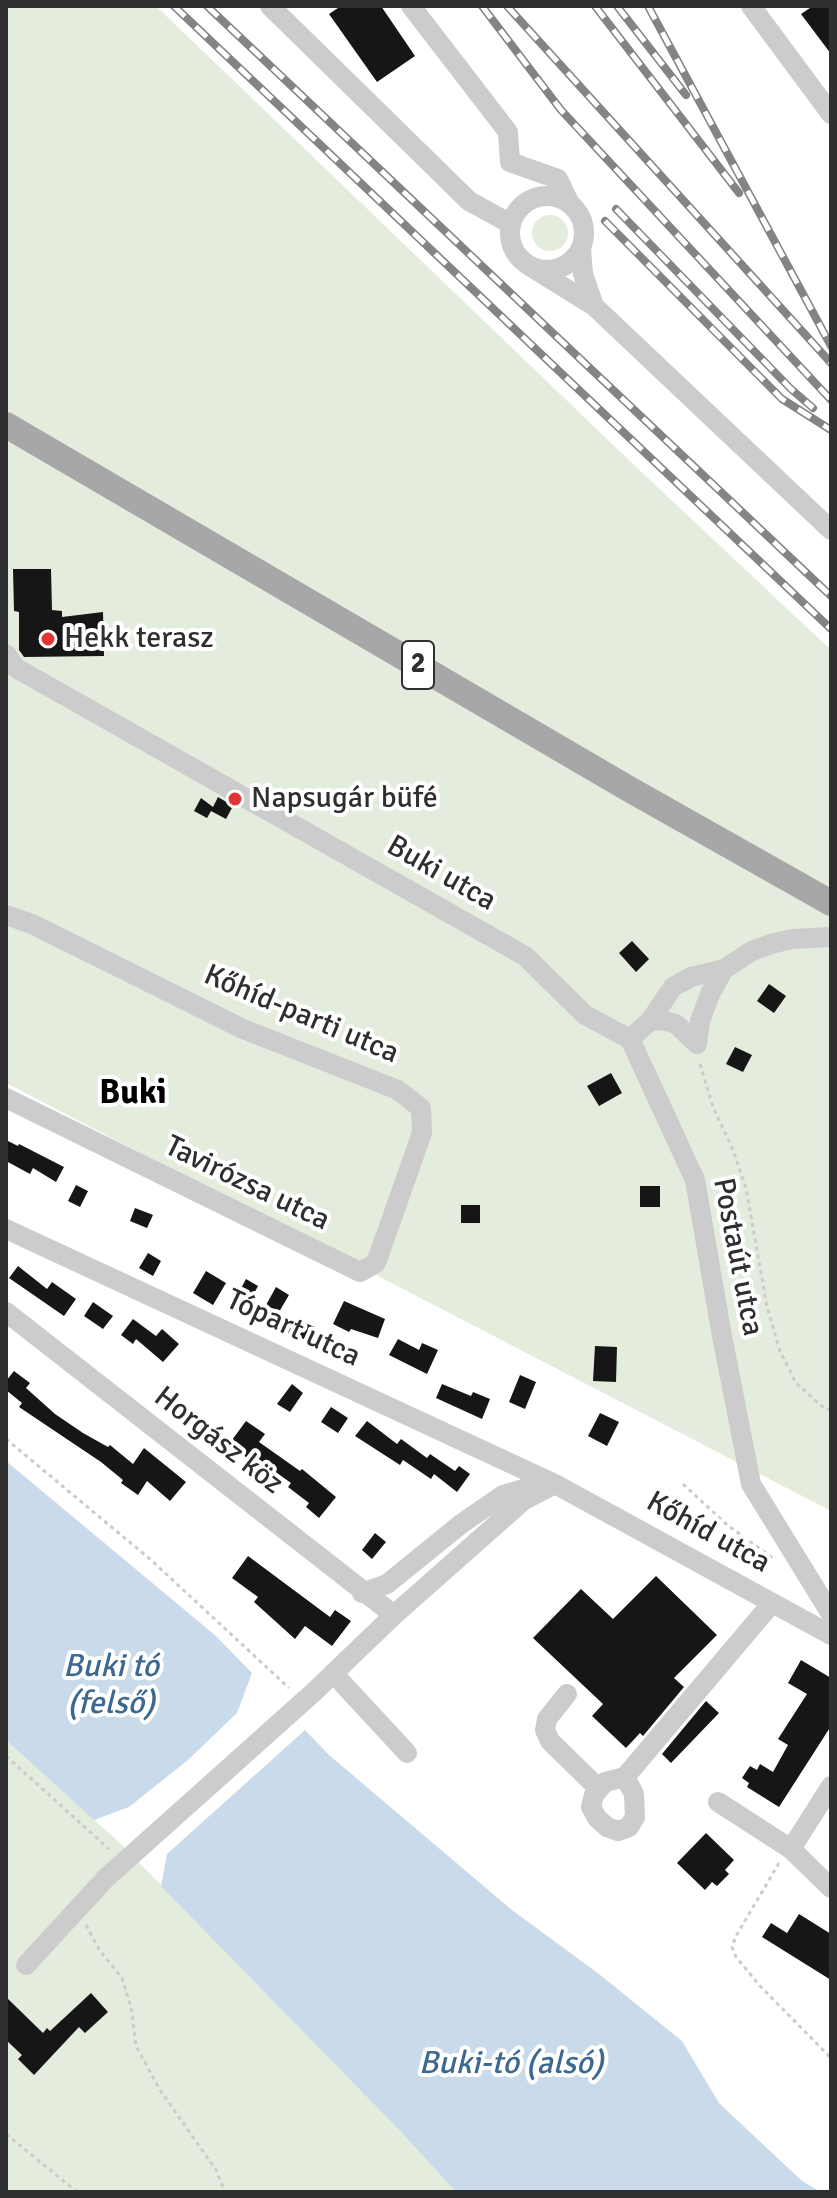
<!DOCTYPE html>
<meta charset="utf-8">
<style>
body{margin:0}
#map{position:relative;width:837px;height:2198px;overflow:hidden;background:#fff;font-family:Signika,sans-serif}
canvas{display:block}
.frame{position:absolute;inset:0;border:8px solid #2f2f2f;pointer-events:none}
</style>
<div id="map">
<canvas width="837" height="2198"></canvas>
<div class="frame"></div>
</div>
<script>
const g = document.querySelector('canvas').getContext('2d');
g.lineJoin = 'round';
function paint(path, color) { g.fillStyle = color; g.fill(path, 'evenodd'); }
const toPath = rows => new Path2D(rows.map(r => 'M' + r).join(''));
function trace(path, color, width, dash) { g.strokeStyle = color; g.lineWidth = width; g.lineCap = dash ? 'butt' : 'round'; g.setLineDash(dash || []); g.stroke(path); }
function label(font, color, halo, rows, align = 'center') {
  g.font = font + ' Signika,sans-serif'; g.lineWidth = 8; g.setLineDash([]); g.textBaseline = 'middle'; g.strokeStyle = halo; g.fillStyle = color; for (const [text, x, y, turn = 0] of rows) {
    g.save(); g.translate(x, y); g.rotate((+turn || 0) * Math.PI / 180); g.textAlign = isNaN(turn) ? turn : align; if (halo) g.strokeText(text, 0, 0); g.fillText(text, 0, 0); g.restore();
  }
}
paint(toPath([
 [6,6,156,6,634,465,831,650,831,1511,6,1083],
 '532 233a18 18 0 1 1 36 0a18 18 0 1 1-36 0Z',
 [6,1740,121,1844,400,2131,456,2192,6,2192]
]), '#e3ecdd');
paint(toPath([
 [6,1461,216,1636,252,1673,237,1713,188,1760,129,1807,94,1820,6,1740],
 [305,1730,329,1755,512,1910,599,1974,682,2041,719,2103,802,2181,821,2192,456,2192,400,2131,161,1886,167,1854]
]), '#c9dbeb');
paint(toPath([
 [341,6,381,6,415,56,377,82,329,14],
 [813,6,831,6,831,54,801,14],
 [13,569,51,569,52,610,62,611,62,617,103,612,104,656,24,657,19,650,19,612,14,611],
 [218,797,233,806,226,819,211,811,207,818,194,811,201,798,213,807],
 [632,941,649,959,636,972,619,953],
 [769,984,786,996,774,1013,757,1001],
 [735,1047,752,1055,743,1072,726,1064],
 [611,1073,622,1093,599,1106,587,1086],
 [6,1140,18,1146,19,1144,64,1167,56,1182,33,1168,30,1174,6,1161],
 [76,1185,88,1191,80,1207,68,1201],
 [640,1186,660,1186,660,1207,640,1207],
 [461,1205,480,1205,480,1223,461,1223],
 [135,1208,153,1215,147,1228,130,1221],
 [148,1253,161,1261,153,1276,139,1268],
 [18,1266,47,1289,52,1282,76,1299,64,1316,9,1278],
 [206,1271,226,1283,213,1305,193,1293],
 [246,1279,258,1286,250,1301,238,1294],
 [276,1287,289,1295,279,1312,266,1305],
 [344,1301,385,1319,378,1338,351,1329,349,1332,333,1324],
 [93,1302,113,1316,103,1329,84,1316],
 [133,1319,156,1336,162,1329,179,1344,163,1362,136,1339,133,1344,121,1335],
 [294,1319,315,1327,309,1341,288,1333],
 [398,1339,419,1350,422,1343,438,1350,427,1374,389,1355],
 [595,1346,617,1347,616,1382,593,1381],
 [14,1371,30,1383,26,1388,55,1414,83,1433,108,1447,110,1445,133,1464,144,1448,186,1482,170,1501,147,1481,138,1495,121,1483,123,1480,101,1462,19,1407,22,1403,6,1390,6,1381],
 [520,1375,536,1382,525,1409,509,1402],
 [292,1384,303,1393,290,1412,277,1404],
 [442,1384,471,1396,473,1392,490,1399,482,1419,436,1398],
 [331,1407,348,1418,338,1433,321,1422],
 [600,1413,619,1422,607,1446,588,1436],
 [246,1421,265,1434,259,1442,300,1471,302,1469,336,1497,319,1518,306,1507,309,1503,288,1487,291,1483,250,1454,247,1458,229,1444],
 [367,1421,397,1444,401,1439,427,1458,430,1454,455,1471,459,1466,470,1474,457,1492,434,1474,431,1479,403,1460,400,1465,355,1436],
 [375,1533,386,1542,372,1559,362,1550],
 [248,1556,330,1617,335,1610,351,1621,332,1646,305,1626,295,1639,254,1602,258,1597,232,1578],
 [656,1576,717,1635,674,1678,684,1687,643,1736,640,1733,626,1748,592,1716,603,1704,533,1638,581,1589,613,1619],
 [801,1660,831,1678,831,1726,779,1807,747,1787,749,1783,742,1778,750,1766,757,1770,760,1764,773,1772,788,1745,778,1739,807,1694,788,1683],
 [706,1701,719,1713,671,1763,662,1754],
 [706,1833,734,1860,725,1870,729,1874,717,1886,712,1882,705,1890,677,1863],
 [799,1914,831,1934,831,1980,762,1937,771,1923,787,1933],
 [91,1993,108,2012,85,2033,79,2027,34,2075,18,2059,22,2055,6,2040,6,1997,43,2033,47,2028,50,2031]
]), '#161616');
trace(toPath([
 [700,1064,713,1107,733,1150,746,1188,767,1307,780,1351,796,1383,824,1408,831,1410],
 [6,1439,151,1560,289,1688],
 [683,1484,726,1524,774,1559],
 [6,1756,109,1849],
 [779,1863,736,1936,732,1947,736,1957,760,1986,831,2058],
 [86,1925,100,1951,122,1978,131,2007,136,2046,160,2090,216,2170,225,2192],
 [6,2134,77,2192]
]), '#ccc', 3, [4, 4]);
trace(toPath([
 [270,6,469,201,511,224],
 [411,6,508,132,510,162,558,179,570,204],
 [751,6,831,114],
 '510 233a37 37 0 1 1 74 0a37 37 0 1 1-74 0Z',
 [581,249,583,274,594,306],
 [528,265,594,306,831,530],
 [6,654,16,668,525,956,585,1015,630,1039],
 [6,915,32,924,243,1029,398,1090,421,1108,422,1133,376,1263,360,1272,6,1098],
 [650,1021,662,1020,676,1024,697,1044],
 [630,1039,695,1180,722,1336,751,1484,831,1614],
 [630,1039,650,1021,673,987,691,977,724,969,752,951,771,944,792,939,831,937],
 [697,1044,700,1021,710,994,724,969],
 [6,1229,555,1484,831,1635],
 [6,1312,394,1615],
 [362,1593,387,1584,461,1524,503,1495,536,1485],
 [333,1673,407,1753],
 [567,1694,547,1719,545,1730,550,1741,599,1789],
 [625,1777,634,1794,635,1817,629,1827,618,1831,607,1827,597,1818,591,1807,594,1795,605,1782,625,1777,772,1603],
 [718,1802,791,1849,831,1888],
 [791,1849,831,1786],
 [26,1965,105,1879,315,1691,394,1615,524,1500,555,1484]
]), '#ccc', 20);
trace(toPath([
 [6,425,629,789,831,903]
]), '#a7a7a7', 26);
const rail = toPath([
 [174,6,831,629],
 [207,6,831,596],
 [482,6,561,110,831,400],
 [507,6,831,363],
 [595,6,739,193],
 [617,6,686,95],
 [648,6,831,346],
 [616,209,791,389,813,408],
 [605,221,782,399,831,430]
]);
trace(rail, '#848484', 8);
trace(rail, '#fff', 5, [15]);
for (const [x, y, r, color] of [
 [48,639,8,"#e33533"],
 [235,799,8,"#e33533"]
]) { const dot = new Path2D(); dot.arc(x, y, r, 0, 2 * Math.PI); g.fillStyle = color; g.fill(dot); trace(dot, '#fff', 3); }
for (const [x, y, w] of [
 [418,665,32]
]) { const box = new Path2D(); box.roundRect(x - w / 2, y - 24, w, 48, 6); g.fillStyle = '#fff'; g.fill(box); trace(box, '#2f2f2f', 2); }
label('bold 28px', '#2f2f2f', null, [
 ["2",418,665]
]);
label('30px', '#2f2f2f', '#fff', [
 ["Hekk terasz",64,639],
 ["Napsugár büfé",251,799]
], 'left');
label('30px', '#2f2f2f', '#fff', [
 ["Buki utca",441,874,30],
 ["Kőhíd-parti utca",301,1015,23],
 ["Tavirózsa utca",247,1184,26],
 ["Postaút utca",737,1257,79],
 ["Tópart utca",293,1329,25],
 ["Horgász köz",218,1441,38],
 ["Kőhíd utca",708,1533,29]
]);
label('italic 32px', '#3d6990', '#fff', [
 ["Buki tó",111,1668],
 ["(felső)",111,1705],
 ["Buki-tó (alsó)",511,2065]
]);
label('bold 34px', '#000', '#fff', [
 ["Buki",133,1094]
]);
</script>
